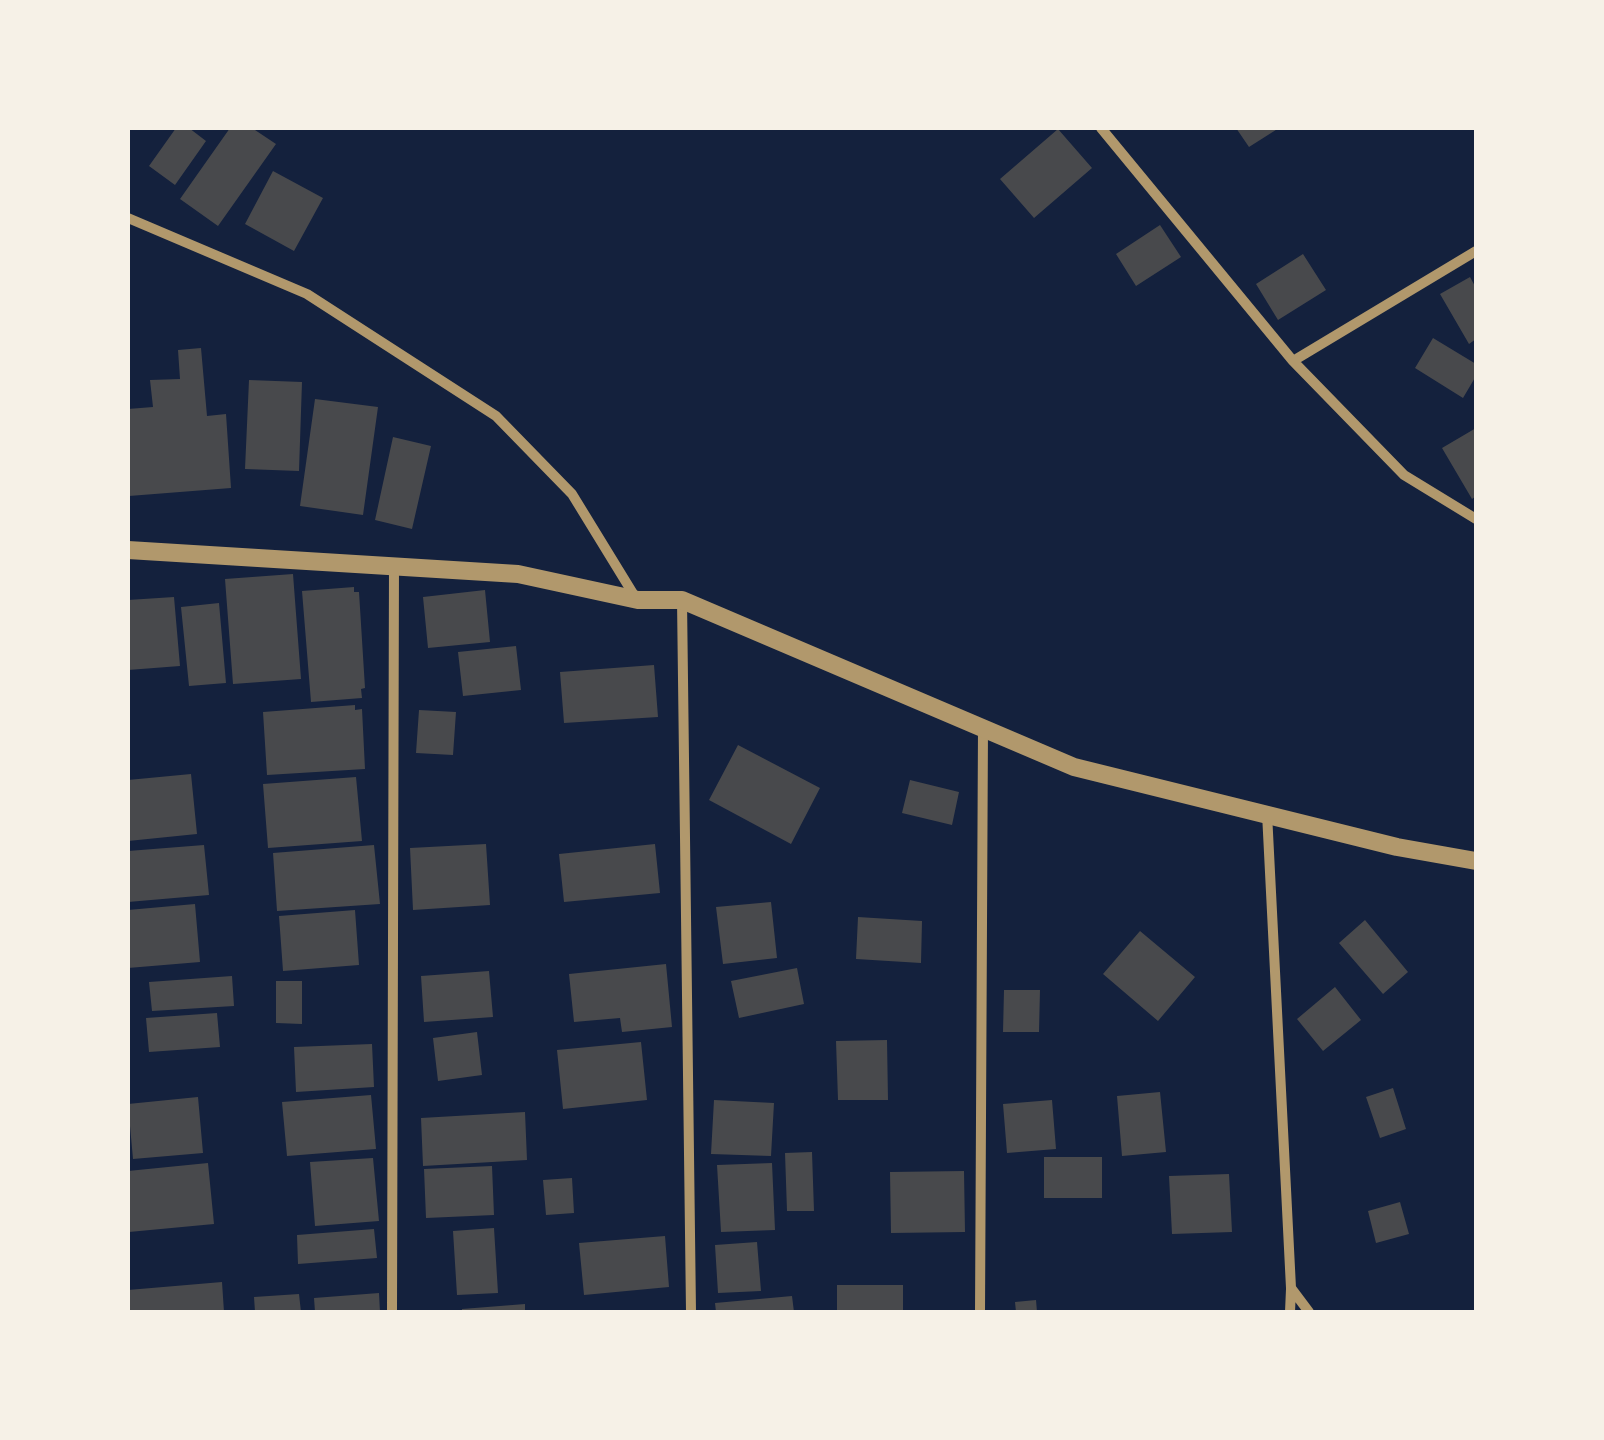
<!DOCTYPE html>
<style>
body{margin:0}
#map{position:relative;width:1604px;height:1440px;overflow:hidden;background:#14213d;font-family:Raleway,sans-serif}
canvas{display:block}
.frame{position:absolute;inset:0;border:130px solid #f6f1e7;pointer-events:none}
</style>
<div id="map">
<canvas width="1604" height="1440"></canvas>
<div class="frame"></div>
</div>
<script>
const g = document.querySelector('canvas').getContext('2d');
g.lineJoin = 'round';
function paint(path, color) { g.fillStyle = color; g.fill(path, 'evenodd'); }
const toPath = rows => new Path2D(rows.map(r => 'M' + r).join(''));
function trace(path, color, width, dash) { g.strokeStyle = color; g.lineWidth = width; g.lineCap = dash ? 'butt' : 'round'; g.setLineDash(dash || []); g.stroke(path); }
paint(toPath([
 [176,128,189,128,206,141,175,185,149,166],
 [230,128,252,128,276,144,218,226,180,199],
 [1236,128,1279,128,1249,147],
 [1058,129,1092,168,1034,218,1000,179],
 [273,171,323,198,294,251,245,224],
 [1160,225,1181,257,1136,286,1116,254],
 [1303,254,1326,290,1278,320,1256,284],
 [1470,277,1476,288,1476,339,1469,344,1440,294],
 [1433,338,1476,364,1476,376,1463,398,1415,368],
 [201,348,207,416,226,414,231,488,129,496,128,409,153,407,150,380,180,379,178,350],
 [249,380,302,382,299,471,245,469],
 [315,399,378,407,363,515,300,506],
 [1476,428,1476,496,1472,499,1442,448],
 [393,437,431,446,412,529,375,520],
 [293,574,301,679,233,684,225,579],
 [354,587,354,592,359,592,365,688,361,689,362,698,311,702,302,591],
 [485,590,490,642,428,648,423,597],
 [174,597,180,666,128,670,128,600],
 [219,603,226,683,189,686,181,607],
 [516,646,521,690,463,696,458,652],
 [654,665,658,717,564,723,560,672],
 [355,705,355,710,362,709,365,769,267,775,263,712],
 [419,710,456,712,453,755,416,753],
 [738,745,820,788,791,844,709,800],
 [191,774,197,834,128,841,128,780],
 [356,777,362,841,268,848,263,784],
 [910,780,959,792,952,825,902,813],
 [486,844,490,905,413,910,410,848],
 [655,844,660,893,564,902,559,854],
 [204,845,209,895,128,902,128,851],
 [374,845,380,904,277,911,273,853],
 [771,902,777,958,723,964,716,907],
 [195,904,200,962,128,968,128,910],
 [355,910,359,965,283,971,279,916],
 [858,917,922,921,921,963,856,959],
 [1365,920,1408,972,1383,994,1339,943],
 [1140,931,1195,977,1158,1021,1103,974],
 [666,964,672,1027,622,1032,620,1018,574,1022,569,974],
 [797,968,804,1004,739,1018,731,981],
 [489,971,493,1017,424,1022,421,976],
 [232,976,234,1006,152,1011,149,982],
 [276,981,302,981,302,1024,276,1023],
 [1335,987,1361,1020,1323,1051,1297,1019],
 [1004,990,1040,990,1039,1032,1003,1032],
 [217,1013,220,1047,149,1052,146,1018],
 [477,1032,482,1075,438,1081,433,1038],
 [887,1040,888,1100,838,1100,836,1041],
 [641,1042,647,1100,563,1109,557,1050],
 [372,1044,374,1087,296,1092,294,1047],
 [1393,1088,1406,1129,1380,1138,1366,1097],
 [1160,1092,1166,1152,1122,1156,1117,1096],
 [371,1095,376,1149,287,1156,282,1102],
 [198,1097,203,1153,133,1159,128,1104],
 [714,1100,774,1103,771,1156,711,1154],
 [1052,1100,1056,1149,1007,1153,1003,1104],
 [525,1112,527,1160,423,1166,421,1118],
 [812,1152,814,1211,787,1211,785,1153],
 [1044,1157,1102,1157,1102,1198,1044,1198],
 [373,1158,379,1221,315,1226,310,1162],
 [208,1163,214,1224,129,1232,128,1171],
 [772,1163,775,1230,721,1232,717,1165],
 [492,1166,494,1215,426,1218,424,1169],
 [964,1171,965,1232,891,1233,890,1172],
 [1229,1174,1232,1232,1172,1234,1169,1176],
 [572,1178,574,1213,546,1215,543,1180],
 [1400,1202,1409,1234,1376,1243,1368,1211],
 [494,1228,498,1293,457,1295,453,1231],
 [374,1229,377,1258,298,1264,297,1235],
 [665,1236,669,1287,584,1295,579,1243],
 [757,1242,761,1291,718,1293,715,1245],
 [222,1282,224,1312,128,1312,128,1290],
 [837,1285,903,1285,903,1312,837,1312],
 [379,1293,380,1312,315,1312,314,1298],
 [299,1294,301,1312,255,1312,254,1297],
 [792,1296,794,1312,716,1312,715,1303],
 [1036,1300,1037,1312,1016,1312,1015,1302],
 [525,1304,525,1312,462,1312,462,1309]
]), '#48494c');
trace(toPath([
 [1101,128,1293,361,1404,475,1476,519],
 [128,218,307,294,496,416,572,494,637,600],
 [1293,361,1476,251],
 [682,600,691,1312],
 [1267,813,1291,1288,1309,1312],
 [392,1312,394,564],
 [980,1312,983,728],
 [1290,1312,1291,1289]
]), '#b1986c', 10);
trace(toPath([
 [128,550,518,574,638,600,682,600,1074,767,1397,847,1476,861]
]), '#b1986c', 18);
</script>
